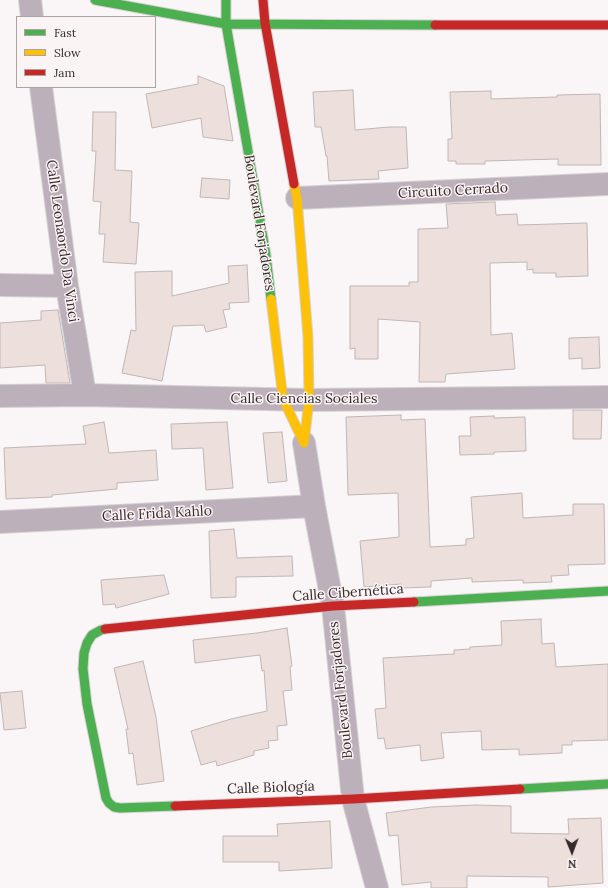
<!DOCTYPE html>
<meta charset="utf-8">
<style>
body{margin:0}
#map{position:relative;width:608px;height:888px;overflow:hidden;background:#faf5f6;font-family:Lora,serif}
canvas{display:block}
.legend{position:absolute;left:16px;top:16px;width:140px;height:72px;box-sizing:border-box;background:#fbf4f5;border:1px solid #ada3a5;margin:0;padding:5px 7px;list-style:none;font-size:12px;color:#372a2d}
.legend li{display:flex;align-items:center;gap:8px;height:20px}
.legend b{width:20px;border:1px solid #ada3a5}
.north{position:absolute;left:552px;top:832px;width:40px;height:40px;-webkit-text-stroke:3px #fbf4f5;paint-order:stroke;rotate:179deg;font-size:11px;font-weight:700;line-height:16px;text-align:center;color:#372a2d}
.north::after{content:'';display:block;margin:auto;width:14px;height:18px;background:#372a2d;clip-path:polygon(50% 0,100% 100%,50% 72%,0 100%)}
</style>
<div id="map">
<canvas width="608" height="888"></canvas>
<ul class="legend">
<li><b style="height:5px;background:#4caf50"></b>Fast</li>
<li><b style="height:5px;background:#ffc107"></b>Slow</li>
<li><b style="height:5px;background:#c62828"></b>Jam</li>
</ul>
<div class="north">N</div>
</div>
<script>
const g = document.querySelector('canvas').getContext('2d');
g.lineJoin = 'round';
function paint(path, color) { g.fillStyle = color; g.fill(path, 'evenodd'); }
const toPath = rows => new Path2D(rows.map(r => 'M' + r).join(''));
function trace(path, color, width, dash) { g.strokeStyle = color; g.lineWidth = width; g.lineCap = dash ? 'butt' : 'round'; g.setLineDash(dash || []); g.stroke(path); }
function label(font, color, halo, rows, align = 'center') {
  g.font = font + ' Lora,serif'; g.lineWidth = 3; g.setLineDash([]); g.textBaseline = 'middle'; g.strokeStyle = halo; g.fillStyle = color; for (const [text, x, y, turn = 0] of rows) {
    g.save(); g.translate(x, y); g.rotate((+turn || 0) * Math.PI / 180); g.textAlign = isNaN(turn) ? turn : align; if (halo) g.strokeText(text, 0, 0); g.fillText(text, 0, 0); g.restore();
  }
}
const building = toPath([
 [198,76,224,86,233,141,203,137,201,118,152,128,146,94,198,84,198,76],
 [353,90,355,130,389,127,406,127,408,168,378,171,379,179,329,181,327,156,326,156,321,127,315,127,313,92,353,90],
 [491,91,491,99,557,97,557,95,600,94,601,165,558,165,558,159,485,161,485,164,456,164,456,161,448,161,448,139,452,139,450,92,491,91],
 [93,112,116,112,115,170,132,171,130,222,139,223,136,264,103,262,105,234,99,234,101,202,93,201,96,151,92,151,93,112],
 [202,178,230,180,229,199,200,197,202,178],
 [495,202,496,215,517,214,518,225,587,223,588,276,556,277,556,273,533,273,533,269,527,270,527,262,490,263,491,335,512,333,515,369,446,374,445,382,419,382,420,322,378,319,378,359,355,359,355,348,350,349,350,286,409,286,409,282,418,282,418,229,448,228,446,204,495,202],
 [247,265,249,302,229,303,230,309,223,310,227,327,206,332,204,325,173,326,162,381,122,373,131,330,136,331,135,272,172,271,172,296,229,283,228,266,247,265],
 [58,310,70,383,46,383,45,365,0,368,0,323,41,320,41,311,58,310],
 [599,337,600,368,582,369,582,358,569,359,569,338,599,337],
 [573,410,602,410,601,439,573,439,573,410],
 [401,415,401,420,425,419,430,547,466,545,466,539,474,538,471,497,522,493,523,518,573,515,573,504,604,504,605,564,568,565,569,575,551,576,552,582,523,583,523,580,472,582,472,578,431,581,431,587,401,588,401,584,364,587,360,541,399,537,398,493,348,495,346,417,401,415],
 [494,416,494,418,525,417,526,451,494,452,494,454,460,455,459,436,471,436,470,417,494,416],
 [104,422,109,453,156,450,158,480,117,483,117,489,52,495,52,497,6,499,4,448,86,444,83,426,104,422],
 [227,422,233,488,206,490,203,448,172,449,171,424,227,422],
 [282,432,287,481,268,483,263,433,282,432],
 [234,529,237,558,292,556,293,576,236,577,236,597,211,598,209,531,234,529],
 [164,575,169,594,116,608,115,604,103,605,101,580,164,575],
 [541,619,542,644,554,643,556,667,608,664,608,740,572,741,572,745,562,745,562,753,519,755,519,749,482,750,481,731,441,733,444,758,421,761,420,745,386,749,384,738,378,739,375,709,386,708,383,658,454,654,454,650,470,649,470,647,502,645,501,621,541,619],
 [287,628,292,666,290,667,292,690,283,691,287,725,277,726,278,740,268,741,269,748,254,751,254,755,217,766,216,761,201,765,191,731,231,719,267,711,264,670,262,671,260,655,195,663,193,640,257,633,287,628],
 [143,661,156,717,164,781,137,785,133,753,129,754,126,729,128,729,114,668,143,661],
 [22,691,26,728,4,730,0,693,22,691],
 [476,805,511,806,511,833,569,834,568,819,601,818,603,883,548,887,548,877,467,876,467,888,431,888,431,882,402,885,398,835,389,836,386,813,431,807,476,805],
 [330,821,332,868,279,871,279,862,223,862,223,836,278,836,277,824,330,821]
]);
paint(building, '#eddfdc');
trace(building, '#bfb7b6', 1);
const street = toPath([
 [30,0,32,17],
 [41,87,67,286,85,395],
 [297,198,608,184],
 [0,285,67,286],
 [0,396,85,395,309,400,608,397],
 [304,443,314,506,333,606,353,799,377,888],
 [0,522,314,506]
]);
const fast = toPath([
 [95,0,226,24,435,25],
 [226,0,226,24,266,255,271,299],
 [414,602,608,591],
 [105,629,101,630,92,635,87,643,84,653,83,669,87,704,106,798,109,803,114,807,120,808,175,806],
 [520,789,608,784]
]);
const slow = toPath([
 [294,184,297,198,308,337,309,400,304,443],
 [271,299,283,399,304,443]
]);
const jam = toPath([
 [263,0,265,23,294,184],
 [435,25,608,25],
 [105,629,333,606,414,602],
 [175,806,353,799,520,789]
]);
trace(street, '#d6d1d3', 24);
trace(fast, '#d6d1d3', 11);
trace(slow, '#d6d1d3', 11);
trace(jam, '#d6d1d3', 11);
trace(street, '#bcb1ba', 22);
trace(fast, '#4caf50', 9);
trace(slow, '#ffc107', 9);
trace(jam, '#c62828', 9);
label('14px', '#372a2d', '#fbf4f5', [
 ["Circuito Cerrado",453,191,-3],
 ["Boulevard Forjadores",259,223,81],
 ["Calle Leonaordo Da Vinci",62,241,82],
 ["Calle Ciencias Sociales",304,399],
 ["Calle Frida Kahlo",157,514,-3],
 ["Calle Cibernética",348,593,-4],
 ["Boulevard Forjadores",341,690,-96],
 ["Calle Biología",271,788,-2]
]);
</script>
